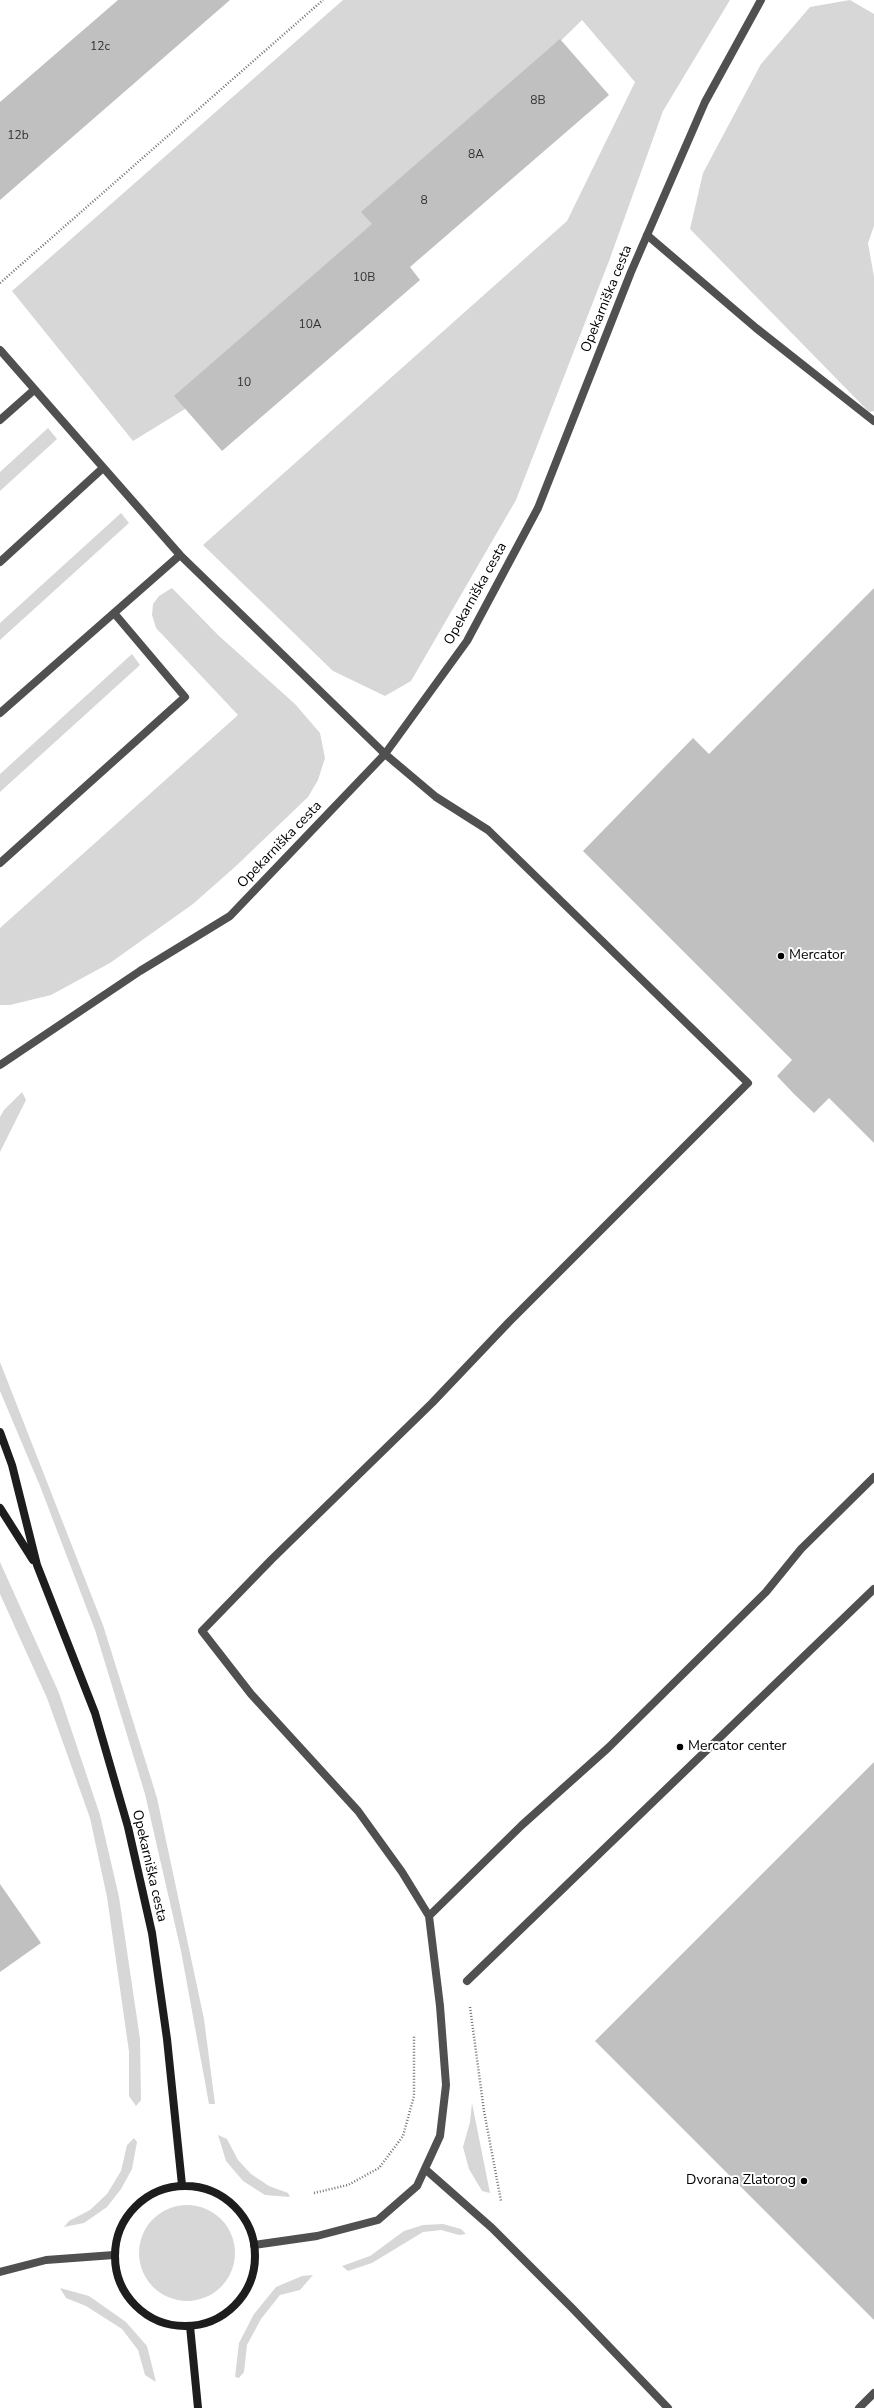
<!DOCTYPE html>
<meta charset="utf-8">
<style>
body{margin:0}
canvas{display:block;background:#fff}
</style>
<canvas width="874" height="2408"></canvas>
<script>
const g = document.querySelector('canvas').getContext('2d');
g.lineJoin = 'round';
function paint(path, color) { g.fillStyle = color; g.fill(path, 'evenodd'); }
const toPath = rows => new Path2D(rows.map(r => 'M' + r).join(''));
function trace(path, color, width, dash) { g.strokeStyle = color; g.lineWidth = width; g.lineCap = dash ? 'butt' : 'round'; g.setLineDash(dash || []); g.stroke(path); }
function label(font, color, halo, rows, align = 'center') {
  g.font = font + ' "Nunito Sans",sans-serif'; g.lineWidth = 4; g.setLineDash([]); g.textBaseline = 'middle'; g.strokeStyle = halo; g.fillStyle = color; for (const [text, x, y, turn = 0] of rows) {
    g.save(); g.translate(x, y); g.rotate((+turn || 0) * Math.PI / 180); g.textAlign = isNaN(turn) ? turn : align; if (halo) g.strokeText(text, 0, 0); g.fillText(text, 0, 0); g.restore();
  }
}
paint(toPath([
 [343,0,730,0,663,111,609,261,516,500,411,681,385,696,333,671,203,545,567,221,635,82,582,20,185,409,133,441,12,291],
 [850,0,874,14,874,226,868,243,874,277,874,411,869,412,690,229,703,173,761,64,810,7],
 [48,428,57,439,0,491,0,472],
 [121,513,129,523,0,640,0,623],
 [172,588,218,635,295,704,320,733,325,758,318,780,308,797,236,866,193,904,110,963,51,995,10,1005,0,1005,0,928,238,715,156,628,152,615,153,604,159,596],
 [132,654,140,665,0,792,0,774],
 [22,1092,26,1100,0,1152,0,1117,4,1110],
 [0,1362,103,1625,157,1798,204,2019,215,2104,209,2104,181,1951,145,1794,95,1630,40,1486,0,1391],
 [0,1562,59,1693,100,1815,119,1897,140,2039,141,2100,136,2106,129,2096,129,2052,107,1897,90,1818,47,1698,0,1594],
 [472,2103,490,2193,482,2191,469,2169,463,2147,470,2122],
 [218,2135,227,2139,238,2160,251,2174,269,2186,288,2193,290,2197,265,2195,243,2181,226,2161],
 [134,2138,137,2142,132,2169,121,2189,107,2207,84,2223,64,2227,69,2221,90,2210,107,2194,121,2171,127,2145],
 '139 2253a48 48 0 1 1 96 0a48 48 0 1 1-96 0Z',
 [443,2224,461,2229,466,2234,459,2235,441,2230,423,2232,372,2263,348,2271,342,2266,370,2256,404,2231,423,2225],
 [313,2275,300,2290,280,2295,261,2319,247,2345,244,2372,239,2378,235,2377,239,2343,254,2314,276,2287,302,2276],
 [60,2288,89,2296,126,2322,147,2346,156,2382,145,2375,138,2350,122,2329,86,2306,66,2298]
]), '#d7d7d7');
paint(toPath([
 [118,0,230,0,0,200,0,102],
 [560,39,609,95,410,267,420,280,222,451,174,396,372,224,361,212],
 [874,588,874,1143,829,1098,814,1113,794,1094,777,1076,792,1060,583,851,693,738,709,754],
 [874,1762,874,2320,595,2041],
 [0,1884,41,1943,0,1972]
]), '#c0c0c0');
trace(toPath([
 [0,283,323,0],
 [470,2007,484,2111,501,2201],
 [314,2193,348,2185,379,2168,403,2136,414,2096,414,2036]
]), '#727272', 2.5, [1, 2]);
trace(toPath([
 [647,235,756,328,874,421],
 [0,350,180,555,385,754,436,797,488,830,748,1083,509,1322,432,1403,272,1559,202,1631,251,1694,358,1811,402,1872,429,1916,440,2006,446,2085,440,2136,417,2186,378,2220,317,2236,254,2245],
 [0,420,34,390],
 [0,562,103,468],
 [0,713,180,555],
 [0,863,185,697,114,613],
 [429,1916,522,1825,608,1748,766,1592,801,1549,874,1477],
 [425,2169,492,2228,573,2309,668,2408],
 [859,2408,874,2393]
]), '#505050', 8);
trace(toPath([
 [0,1065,140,971,230,916,385,754,467,641,538,508,631,272,705,102,761,0],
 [467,1981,874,1589],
 [0,2272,46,2260,114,2255]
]), '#505050', 8);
trace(toPath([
 [0,1432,12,1465,37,1565,95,1713,128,1827,152,1933,167,2039,182,2185],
 [0,1508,33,1560],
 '115 2256a70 70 0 1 1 140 0a70 70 0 1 1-140 0Z',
 [190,2326,198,2408]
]), '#1d1d1d', 8);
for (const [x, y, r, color] of [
 [781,956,4,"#000"],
 [680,1747,4,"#000"],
 [804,2181,4,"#000"]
]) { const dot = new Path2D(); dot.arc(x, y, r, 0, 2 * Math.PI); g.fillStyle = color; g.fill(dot); trace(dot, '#fff', 1.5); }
label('12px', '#303030', null, [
 ["12c",100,47],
 ["8B",538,101],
 ["12b",18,136],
 ["8A",476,155],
 ["8",424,201],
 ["10B",364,278],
 ["10A",310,325],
 ["10",244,383]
]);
label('14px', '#000', '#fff', [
 ["Opekarniška cesta",607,299,-68],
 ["Opekarniška cesta",476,594,-61],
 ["Opekarniška cesta",280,845,-46],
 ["Opekarniška cesta",149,1866,77]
]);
label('14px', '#000', '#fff', [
 ["Mercator",789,956],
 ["Mercator center",688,1747],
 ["Dvorana Zlatorog",796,2181,"right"]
], 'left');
</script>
